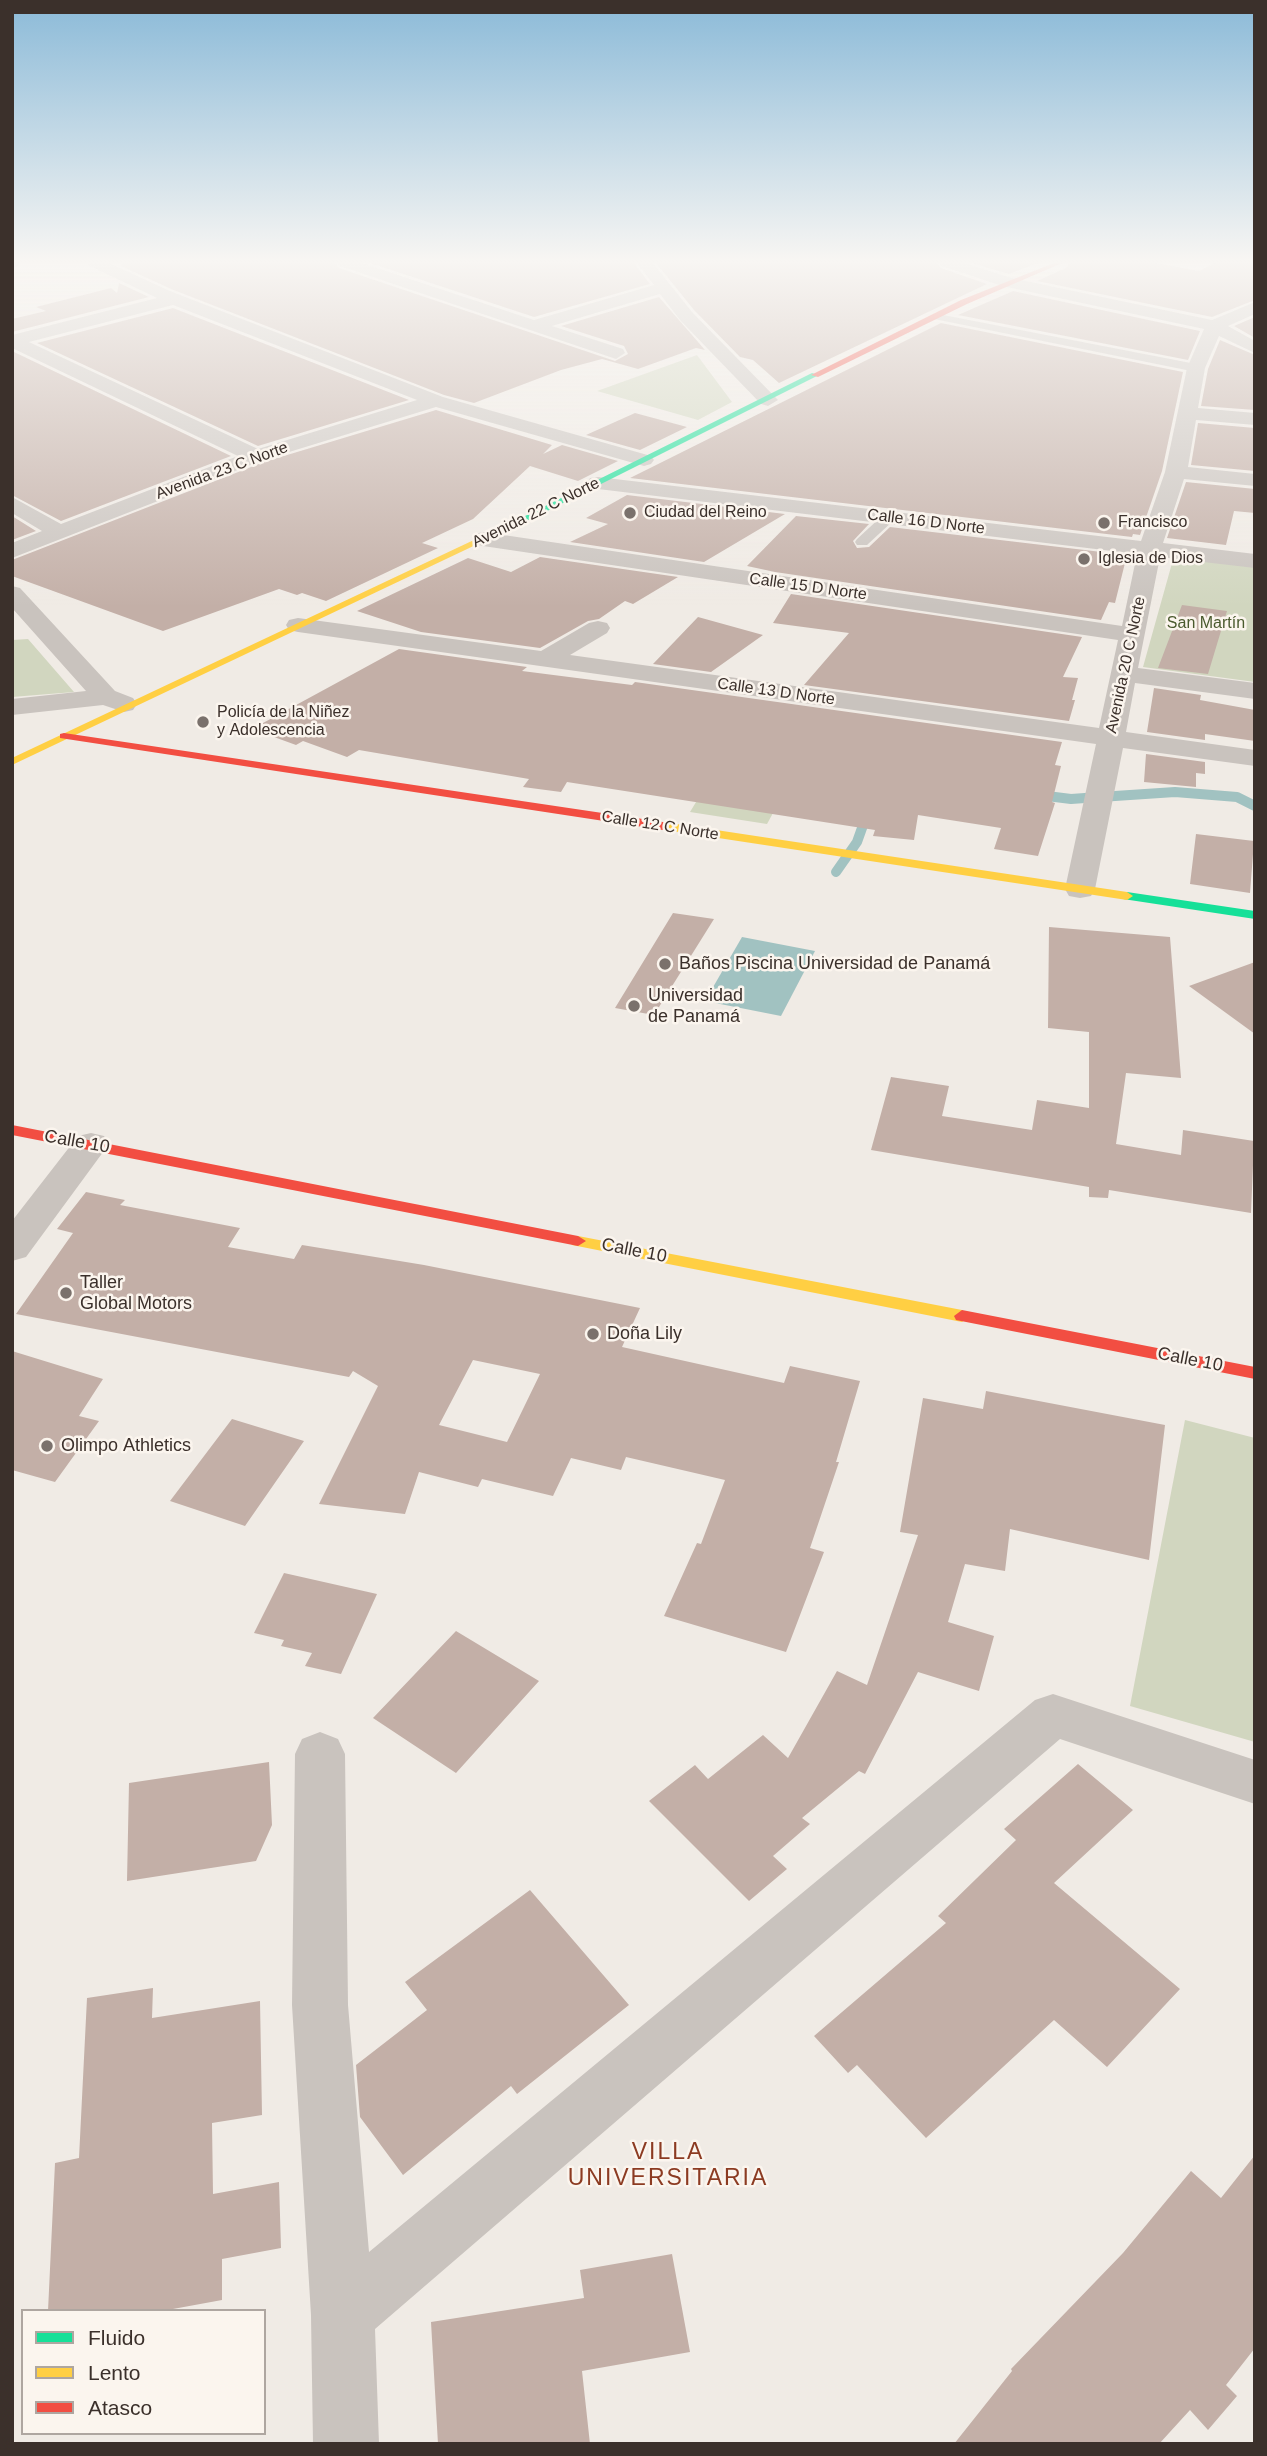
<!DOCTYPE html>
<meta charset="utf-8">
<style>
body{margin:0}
#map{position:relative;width:1267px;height:2456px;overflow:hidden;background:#f0ebe5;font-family:Helvetica,sans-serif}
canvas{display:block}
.frame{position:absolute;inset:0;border:14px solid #3b302b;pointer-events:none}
.legend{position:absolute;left:21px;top:2309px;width:245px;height:126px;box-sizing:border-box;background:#fbf5ee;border:2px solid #aea6a0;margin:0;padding:9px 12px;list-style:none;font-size:21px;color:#3b302b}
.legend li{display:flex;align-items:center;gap:14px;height:35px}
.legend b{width:35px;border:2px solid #aea6a0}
</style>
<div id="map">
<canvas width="1267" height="2456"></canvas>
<div class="frame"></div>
<ul class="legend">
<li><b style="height:9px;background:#16e098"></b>Fluido</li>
<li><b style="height:9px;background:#ffcf43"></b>Lento</li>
<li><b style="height:9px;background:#f24e42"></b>Atasco</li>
</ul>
</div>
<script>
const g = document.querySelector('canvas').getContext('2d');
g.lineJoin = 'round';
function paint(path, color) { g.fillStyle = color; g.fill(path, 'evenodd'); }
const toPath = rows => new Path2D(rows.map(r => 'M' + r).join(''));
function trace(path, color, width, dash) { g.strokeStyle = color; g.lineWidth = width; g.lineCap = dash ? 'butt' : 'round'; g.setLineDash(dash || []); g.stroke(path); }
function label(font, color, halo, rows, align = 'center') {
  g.font = font + ' Helvetica,sans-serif'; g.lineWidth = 5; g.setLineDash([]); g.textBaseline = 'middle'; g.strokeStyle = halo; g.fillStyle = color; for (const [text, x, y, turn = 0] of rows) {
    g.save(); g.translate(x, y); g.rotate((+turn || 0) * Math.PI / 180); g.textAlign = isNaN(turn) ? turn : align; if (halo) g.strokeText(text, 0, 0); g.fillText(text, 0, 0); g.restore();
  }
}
paint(toPath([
 [697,355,732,402,698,420,597,391],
 [1174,556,1255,565,1255,682,1143,667],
 [28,639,74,692,12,697,12,640],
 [727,751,801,762,767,824,690,812],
 [1185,1420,1255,1438,1255,1742,1130,1706]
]), '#d1d6bf');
paint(toPath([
 [742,937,815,951,781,1016,705,1001]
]), '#a1c2c1');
trace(toPath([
 [12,265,16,263]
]), '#a1c2c1', 6);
trace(toPath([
 [1039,795,1071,799,1099,797],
 [1100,797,1175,792,1237,797,1255,806],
 [836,872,857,842,867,814]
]), '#a1c2c1', 10);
paint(toPath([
 [122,263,335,263,339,268,615,361,628,354,624,346,561,326,659,297,705,350,696,348,638,369,602,359,561,370,474,403,444,395,171,289,121,266],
 [370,263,634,263,650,284,534,317],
 [656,263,937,263,941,268,987,284,779,383,753,360,740,357,694,310],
 [972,263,1038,263,1009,274],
 [1070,263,1155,263,1199,271,1215,263,1255,263,1255,300,1212,317,1037,281,1066,268],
 [119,283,149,297,12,332,12,319,46,311,36,307,111,288,117,293],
 [1013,291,1200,331,1188,360,958,315],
 [173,308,409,400,258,446,37,343],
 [1255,317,1255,338,1234,326],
 [941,323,1183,372,1162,471,1140,535,1133,534,1132,537,630,478],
 [1220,340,1255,355,1255,410,1201,406,1208,369],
 [12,351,231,456,61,521,12,495],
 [436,410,552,445,543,454,562,445,618,461,578,481,530,466,473,519,422,543,438,548,326,601,302,593,297,595,279,589,163,631,12,576,12,560,264,462],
 [635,413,687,427,640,450,586,435],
 [1198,423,1255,428,1255,471,1191,465],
 [1186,482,1255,489,1255,513,1234,511,1226,545,1167,538],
 [627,495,785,514,704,562,570,542,608,524,586,518],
 [12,516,36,531,12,540],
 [796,516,869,524,853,541,857,548,869,547,890,527,1127,555,1115,603,1109,602,1101,620,775,572,747,566],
 [540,557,678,577,633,604,625,601,599,619,588,621,540,648,421,632,357,611,468,558,511,572],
 [791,594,1082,637,1063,677,1078,678,1072,700,1075,700,1069,721,804,685,849,633,773,623],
 [1182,605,1227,611,1208,674,1158,668],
 [698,617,763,635,711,672,653,664],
 [399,649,527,667,522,671,632,685,635,682,1062,742,1055,765,1061,766,1052,802,1055,803,1038,856,994,849,1001,828,918,815,914,840,873,836,875,830,567,782,561,792,523,787,529,779,359,750,347,757,303,741,296,745,252,729],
 [1154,688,1201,695,1200,700,1255,710,1255,741,1205,734,1205,740,1147,732],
 [1146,754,1205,762,1205,774,1196,773,1196,787,1144,782],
 [1196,834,1254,841,1250,893,1190,884],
 [673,913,714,919,654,1015,615,1008],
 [1049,927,1170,937,1181,1078,1126,1073,1116,1144,1181,1155,1183,1130,1254,1141,1251,1213,1109,1190,1108,1198,1089,1197,1089,1187,871,1150,891,1077,949,1086,942,1116,1032,1130,1037,1100,1089,1108,1089,1032,1048,1028],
 [1255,962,1255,1034,1189,986],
 [86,1192,125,1200,120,1205,240,1228,228,1247,294,1259,302,1245,424,1265,640,1308,622,1347,784,1383,790,1366,860,1381,836,1462,839,1462,810,1548,824,1552,786,1652,664,1616,697,1543,701,1544,725,1480,626,1457,621,1470,571,1458,553,1496,482,1479,478,1487,419,1472,405,1514,319,1504,378,1386,353,1371,349,1377,16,1314,73,1233,57,1229],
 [473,1360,540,1374,507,1442,439,1425],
 [12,1351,103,1379,79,1416,99,1421,55,1482,12,1470],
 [986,1391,1165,1425,1149,1560,1010,1529,1005,1571,965,1564,948,1622,994,1636,979,1691,918,1672,865,1774,859,1771,802,1818,810,1824,773,1856,787,1869,749,1901,649,1801,695,1765,708,1779,763,1735,788,1758,837,1671,867,1685,918,1535,900,1532,923,1398,983,1409],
 [232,1419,304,1441,245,1526,170,1501],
 [284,1573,377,1594,341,1674,305,1666,312,1653,281,1646,284,1640,254,1633],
 [456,1631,539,1681,456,1773,373,1718],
 [269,1762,272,1825,256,1861,127,1881,129,1783],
 [1078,1764,1133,1810,1054,1883,1180,1989,1107,2067,1054,2020,926,2138,857,2065,848,2073,814,2036,946,1923,938,1916,1016,1840,1004,1829],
 [530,1890,629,2005,517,2094,511,2086,403,2175,360,2117,356,2065,427,2010,405,1982],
 [153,1988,152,2018,260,2001,262,2115,212,2123,213,2194,279,2182,281,2248,222,2259,222,2300,162,2311,48,2311,55,2163,79,2158,87,1998],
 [1255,2155,1255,2348,1226,2385,1237,2396,1208,2430,1190,2410,1159,2444,954,2444,1012,2371,1011,2369,1123,2253,1191,2171,1221,2198],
 [672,2254,690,2352,582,2371,590,2444,438,2444,431,2322,584,2298,580,2270]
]), '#c3afa7');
paint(toPath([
 [640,263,652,263,645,266,640,263],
 [938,314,1196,364,1202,368,1196,372,934,319,934,315,938,314],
 [888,514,893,515,893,521,867,545,857,545,855,542,857,539,883,515,888,514]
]), '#c9c3be');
paint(toPath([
 [88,263,109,263,170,291,443,397,651,456,654,460,651,464,644,466,436,407,263,460,12,558,12,543,42,531,12,513,12,497,61,524,238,456,12,348,12,335,157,298,90,266,88,263],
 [173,305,417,400,258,449,29,342,173,305],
 [338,263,362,263,534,320,654,285,637,263,653,263,692,312,778,400,768,406,761,404,680,320,660,294,552,326,623,349,625,353,616,359,340,266,338,263],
 [940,263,964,263,1012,278,1212,320,1255,302,1255,314,1228,326,1255,341,1255,353,1219,336,1205,368,1198,408,1255,413,1255,425,1196,420,1188,467,1255,474,1255,486,1184,479,1163,543,1255,554,1255,568,1160,557,1138,668,1255,683,1255,699,1135,683,1126,732,1255,750,1255,766,1123,748,1095,889,1091,896,1080,898,1069,896,1065,889,1096,744,298,632,289,630,286,625,289,620,298,618,541,651,589,623,598,621,607,623,610,628,607,633,570,655,1099,728,1118,640,483,546,475,544,472,539,475,534,483,532,1122,626,1137,554,598,489,590,488,587,483,590,478,598,477,1141,541,1165,472,1187,368,1204,329,1002,286,942,266,940,263],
 [12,586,20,588,115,691,133,698,137,704,133,710,124,712,103,705,12,715,12,699,86,691,12,608,12,586],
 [91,1133,104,1136,109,1144,26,1257,12,1261,12,1221,78,1136,91,1133],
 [1053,1694,1255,1760,1255,1804,1060,1739,375,2329,379,2444,313,2444,311,2315,292,2005,295,1754,302,1739,320,1732,338,1739,345,1754,348,2005,369,2252,1035,1700,1053,1694]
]), '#c9c3be');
paint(toPath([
 [812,373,819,375,501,534,493,532,812,373],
 [1127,892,1255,911,1255,919,1123,899,1123,893,1127,892]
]), '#16e098');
paint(toPath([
 [495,530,503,532,12,765,12,758,495,530],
 [663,822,1127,892,1133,896,1127,900,659,829,657,826,663,822],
 [578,1236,962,1310,970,1316,962,1322,572,1245,570,1241,572,1237,578,1236]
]), '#ffcf43');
paint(toPath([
 [1054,263,1062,263,967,304,818,377,811,375,961,300,1054,263],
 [64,733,663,822,669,826,663,830,60,738,60,734,64,733],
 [12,1125,578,1236,586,1241,578,1246,12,1135,12,1125],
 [962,1310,1255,1367,1255,1379,956,1320,954,1316,962,1310]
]), '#f24e42');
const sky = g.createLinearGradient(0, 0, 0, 607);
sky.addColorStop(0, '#8bbad8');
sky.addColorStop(0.43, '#f8f6f3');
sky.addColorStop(1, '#f8f6f300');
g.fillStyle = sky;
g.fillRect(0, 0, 1267, 607);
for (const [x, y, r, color] of [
 [630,513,7,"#7a716c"],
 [1104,523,7,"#7a716c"],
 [1084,559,7,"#7a716c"],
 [203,722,7,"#7a716c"],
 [665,964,7,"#7a716c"],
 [634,1006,7,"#7a716c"],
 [66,1293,7,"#7a716c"],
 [593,1334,7,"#7a716c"],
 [47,1446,7,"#7a716c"]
]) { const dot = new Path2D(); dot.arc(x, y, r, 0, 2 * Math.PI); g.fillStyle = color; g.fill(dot); trace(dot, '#fbf5ee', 2.5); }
label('16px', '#3b302b', '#fbf5ee', [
 ["Avenida 23 C Norte",222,471,-20],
 ["Avenida 22 C Norte",536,513,-26],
 ["Calle 16 D Norte",926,522,7],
 ["Calle 15 D Norte",808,587,8],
 ["Avenida 20 C Norte",1126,665,-78],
 ["Calle 13 D Norte",776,692,8],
 ["Calle 12 C Norte",660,826,9]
]);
label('16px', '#3b302b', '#fbf5ee', [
 ["Ciudad del Reino",644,513],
 ["Francisco",1118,523],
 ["Iglesia de Dios",1098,559],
 ["Policía de la Niñez",217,713],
 ["y Adolescencia",217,731]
], 'left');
label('16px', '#4a5a2e', '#fbf5ee', [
 ["San Martín",1206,624]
]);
label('18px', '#3b302b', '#fbf5ee', [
 ["Baños Piscina Universidad de Panamá",679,964],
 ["Universidad",648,996],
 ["de Panamá",648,1017],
 ["Taller",80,1283],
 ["Global Motors",80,1304],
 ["Doña Lily",607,1334],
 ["Olimpo Athletics",61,1446]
], 'left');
label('18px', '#3b302b', '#fbf5ee', [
 ["Calle 10",77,1142,10],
 ["Calle 10",634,1251,11],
 ["Calle 10",1190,1360,11]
]);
g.letterSpacing = '2px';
label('23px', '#8c3b22', '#fbf5ee', [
 ["VILLA",668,2153],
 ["UNIVERSITARIA",668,2179]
]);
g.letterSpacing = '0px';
</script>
